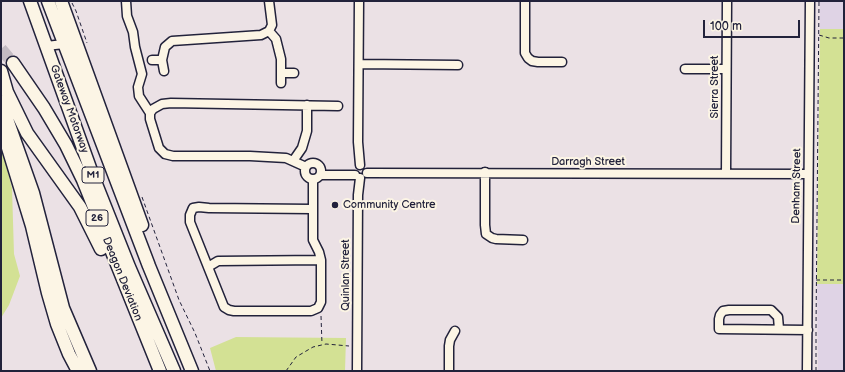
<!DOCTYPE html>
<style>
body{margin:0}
#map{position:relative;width:845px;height:372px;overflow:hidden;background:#ebe1e5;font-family:"Balsamiq Sans",sans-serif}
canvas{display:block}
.frame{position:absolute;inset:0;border:2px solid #22223b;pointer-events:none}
.scale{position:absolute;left:703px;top:20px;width:97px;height:18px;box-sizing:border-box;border:2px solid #22223b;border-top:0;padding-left:5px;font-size:12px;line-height:14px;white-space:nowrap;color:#22223b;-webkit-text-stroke:3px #fcf5e5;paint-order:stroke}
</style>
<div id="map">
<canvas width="845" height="372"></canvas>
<div class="frame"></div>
<div class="scale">100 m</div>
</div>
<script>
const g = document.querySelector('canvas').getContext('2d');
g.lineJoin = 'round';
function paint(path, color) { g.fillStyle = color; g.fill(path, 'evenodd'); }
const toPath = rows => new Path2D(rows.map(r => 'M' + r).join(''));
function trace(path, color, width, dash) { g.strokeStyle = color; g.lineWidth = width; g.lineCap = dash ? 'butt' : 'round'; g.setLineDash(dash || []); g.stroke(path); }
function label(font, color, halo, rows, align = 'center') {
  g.font = font + ' "Balsamiq Sans",sans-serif'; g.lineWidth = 4; g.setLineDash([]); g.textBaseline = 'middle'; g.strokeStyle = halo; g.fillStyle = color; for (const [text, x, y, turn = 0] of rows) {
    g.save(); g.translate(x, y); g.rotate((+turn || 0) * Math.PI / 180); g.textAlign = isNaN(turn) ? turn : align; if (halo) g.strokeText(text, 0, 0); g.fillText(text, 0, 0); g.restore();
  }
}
paint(toPath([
 [820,1,844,1,844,29,820,29],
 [817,284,844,284,844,371,818,371]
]), '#dfd3e5');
paint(toPath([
 [820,29,844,29,844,284,817,284],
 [1,145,12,188,14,254,20,276,9,305,1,318],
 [236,337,346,338,345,371,216,371,210,348]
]), '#d3e194');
trace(toPath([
 [1,49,13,63]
]), '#c3bbc3', 12, [12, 6]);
const minor = toPath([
 [126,1,127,16,133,32,135,47,142,74,138,87,139,96,150,113],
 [359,1,358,142,360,165],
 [525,1,525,53,528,58,532,61,538,62,562,62],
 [269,31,276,39,281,59,281,83],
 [46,46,64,44],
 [152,60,162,60],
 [359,64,458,65],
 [685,69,726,69],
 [164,71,162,60,165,47,172,41,261,35,269,31,272,25,269,1],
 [281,73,294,73],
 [293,161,302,148,307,131,307,105],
 '305 171a8 8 0 1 1 16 0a8 8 0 1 1-16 0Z',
 [306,167,286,158,250,156,173,156,165,154,159,148,150,119,150,113,153,109,162,104,171,103,338,106],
 [485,172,485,225,486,234,492,238,496,239,523,240],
 [367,173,808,174],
 [726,174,727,1],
 [321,175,355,175],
 [312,209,209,208,199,207,193,208,190,215,190,222,224,307,229,310,234,311,311,311,318,308,321,302,321,260,319,252,313,240,313,179],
 [208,267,218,261,321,260],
 [779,329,778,317,771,310,729,310,723,311,720,315,719,319,719,329,808,330],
 [357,371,358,195,360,178],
 [449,371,449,346,450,340,455,331],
 [807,371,810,1]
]);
const highway = toPath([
 [30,1,94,179,129,267,174,371],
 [48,1,149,266,192,371],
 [61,1,142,225],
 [13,63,44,108,66,145,83,180,160,371],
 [1,71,7,92,27,133,80,207,101,249],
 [1,102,33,193,63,308,90,371],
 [1,125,32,226,48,293,57,324,69,354,78,371]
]);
trace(minor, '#22223b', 11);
trace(highway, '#22223b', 15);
trace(toPath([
 [72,3,76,11,87,43],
 [819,35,829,38,844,38],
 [142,197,179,300,195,333,210,371],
 [816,280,844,280],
 [321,316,322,344],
 [816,328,819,1],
 [816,332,816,371],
 [286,371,296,357,313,347,326,344,349,346]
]), '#22223b', 1, [4, 3]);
trace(minor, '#fcf5e5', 8);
trace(highway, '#fcf5e5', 12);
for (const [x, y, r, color] of [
 [335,205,4,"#22223b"]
]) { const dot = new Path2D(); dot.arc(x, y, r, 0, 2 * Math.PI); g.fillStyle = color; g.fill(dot); trace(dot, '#fcf5e5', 1.5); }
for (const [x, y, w] of [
 [93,175,22],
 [97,218,22]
]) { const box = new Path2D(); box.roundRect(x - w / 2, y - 8, w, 16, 3); g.fillStyle = '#fcf5e5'; g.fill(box); trace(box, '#22223b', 1); }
label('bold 10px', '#22223b', null, [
 ["M1",93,175],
 ["26",97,218]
]);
label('11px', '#22223b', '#fcf5e5', [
 ["Sierra Street",715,87,-90],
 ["Gateway Motorway",69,109,70],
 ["Darragh Street",588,162],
 ["Denham Street",797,186,-89],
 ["Quinlan Street",346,275,-90],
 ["Deagon Deviation",122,279,68]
]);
label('11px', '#22223b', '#fcf5e5', [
 ["Community Centre",343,205]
], 'left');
</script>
